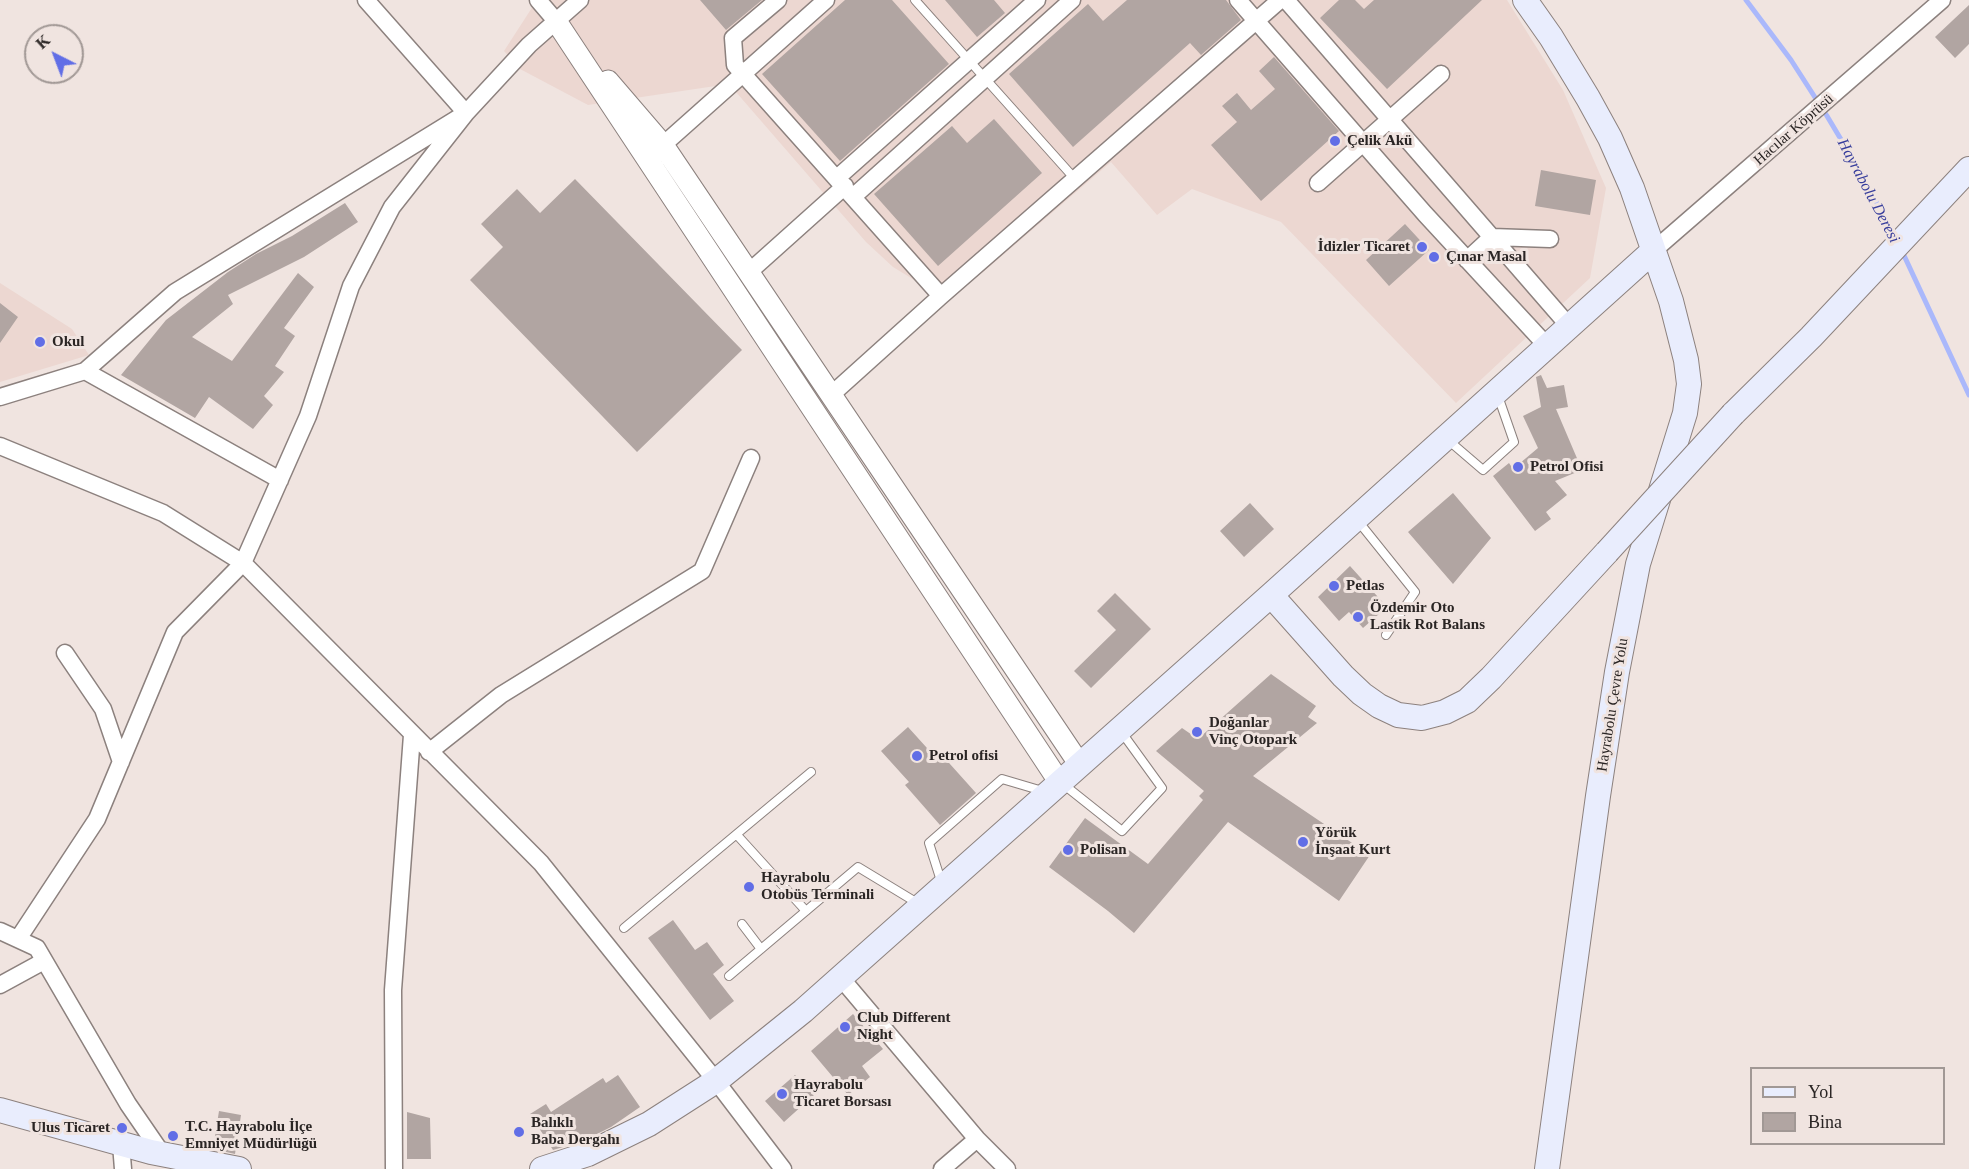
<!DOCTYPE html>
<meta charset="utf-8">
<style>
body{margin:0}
#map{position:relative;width:1969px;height:1169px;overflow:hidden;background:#f0e4e0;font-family:Georgia,serif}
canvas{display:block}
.legend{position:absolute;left:1750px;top:1067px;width:195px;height:78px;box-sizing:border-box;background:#f0e4e0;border:2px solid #a19895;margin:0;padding:8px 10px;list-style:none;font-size:18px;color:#2a2524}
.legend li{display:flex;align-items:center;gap:12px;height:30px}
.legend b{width:30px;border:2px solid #a19895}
.north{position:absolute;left:24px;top:24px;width:60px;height:60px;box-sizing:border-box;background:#f0e4e0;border:2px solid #a19895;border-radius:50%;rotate:318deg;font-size:16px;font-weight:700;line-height:24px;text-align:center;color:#2a2524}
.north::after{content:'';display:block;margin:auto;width:21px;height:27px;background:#616ee6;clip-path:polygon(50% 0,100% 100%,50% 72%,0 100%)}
</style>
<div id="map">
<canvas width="1969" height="1169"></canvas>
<ul class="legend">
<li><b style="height:8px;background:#e9edfd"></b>Yol</li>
<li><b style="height:16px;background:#b1a5a2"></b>Bina</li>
</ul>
<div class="north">K</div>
</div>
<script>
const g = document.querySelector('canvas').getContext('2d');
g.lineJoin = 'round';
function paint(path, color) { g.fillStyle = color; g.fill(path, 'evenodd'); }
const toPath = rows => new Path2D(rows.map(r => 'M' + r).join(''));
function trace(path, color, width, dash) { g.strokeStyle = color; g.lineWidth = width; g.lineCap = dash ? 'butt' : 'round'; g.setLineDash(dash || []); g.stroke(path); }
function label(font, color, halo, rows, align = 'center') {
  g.font = font + ' Georgia,serif'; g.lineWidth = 6; g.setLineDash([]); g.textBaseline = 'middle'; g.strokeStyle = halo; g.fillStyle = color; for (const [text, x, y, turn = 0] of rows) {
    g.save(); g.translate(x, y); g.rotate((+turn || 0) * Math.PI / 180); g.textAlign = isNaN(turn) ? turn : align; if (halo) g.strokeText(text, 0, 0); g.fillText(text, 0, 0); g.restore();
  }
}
paint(toPath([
 [533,0,1507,0,1563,90,1606,188,1590,278,1456,403,1281,222,1192,189,1157,215,1111,162,982,273,960,286,937,289,916,281,893,267,866,242,729,84,588,105,520,69,504,51,535,3],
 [0,283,72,329,89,355,0,382]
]), '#ecd7d1');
trace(toPath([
 [1746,0,1791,60,1827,116,1861,173,1896,238],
 [1901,249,1969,395]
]), '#aab8fb', 5);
paint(toPath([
 [700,0,762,0,726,30],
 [845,0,892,0,949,64,840,161,762,74],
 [945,0,994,0,1005,13,977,37],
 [1127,0,1226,0,1241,20,1201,55,1190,43,1073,147,1009,74,1088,4,1103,21],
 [1339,0,1355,0,1364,9,1374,0,1482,0,1387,89,1320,18],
 [1969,5,1969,44,1955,58,1935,37],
 [1274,57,1339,131,1261,201,1211,145,1237,122,1222,106,1237,93,1251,110,1275,89,1259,71],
 [994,119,1042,173,938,266,874,194,952,126,967,143],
 [1541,170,1596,180,1590,215,1535,206],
 [575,179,742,350,637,452,470,280,503,247,481,224,517,189,540,213],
 [345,203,358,222,304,257,228,295,233,304,192,337,232,361,298,273,314,287,284,328,295,336,275,366,284,372,264,396,273,405,253,429,209,397,195,418,121,375,166,320,228,272,256,254,292,236],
 [1405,224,1429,250,1389,286,1366,260],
 [0,303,18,317,0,343],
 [1541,375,1547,388,1564,385,1568,407,1556,409,1582,470,1555,481,1567,495,1546,512,1551,519,1535,531,1493,476,1509,463,1513,469,1538,448,1523,416,1541,407,1536,377],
 [1453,493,1491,538,1453,584,1408,532],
 [1250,503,1274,529,1244,557,1220,531],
 [1350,566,1387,607,1363,628,1349,612,1339,621,1318,597],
 [1115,593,1151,629,1091,688,1074,671,1116,630,1097,611],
 [1271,674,1316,706,1308,717,1317,723,1253,776,1370,855,1339,901,1228,822,1134,933,1108,911,1049,867,1085,818,1148,864,1203,800,1199,796,1204,791,1156,751,1182,728,1198,739],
 [908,727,936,758,941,754,976,793,940,825,905,785,909,782,881,751],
 [673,920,695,950,707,942,724,965,713,974,734,1001,710,1020,648,938],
 [853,1014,883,1049,862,1066,870,1077,848,1095,811,1051],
 [618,1075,640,1107,611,1127,583,1141,553,1150,530,1114,546,1104,551,1112,603,1078,606,1083],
 [795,1075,814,1095,784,1122,765,1101],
 [219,1111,241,1115,235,1154,213,1149],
 [407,1112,430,1118,431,1159,407,1159]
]), '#b1a5a2');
const service = toPath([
 [915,0,1075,179],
 [1448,440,1483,470,1514,442,1498,396],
 [1358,521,1415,592,1386,635],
 [1063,784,1122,831,1162,788,1120,730],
 [737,835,806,911],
 [942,884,929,843,1002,779,1046,792],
 [742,924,761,949],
 [624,928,811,772],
 [729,976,858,867,919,904]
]);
const minor = toPath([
 [538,0,556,21],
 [778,0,733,38,735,65,941,296],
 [1238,0,1425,214,1547,346],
 [1286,0,1569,326],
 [663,145,826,0],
 [837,178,1037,0],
 [1318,183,1441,74],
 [854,196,1072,0],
 [1653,251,1942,0],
 [1467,260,1492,237,1550,239],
 [749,272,845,186],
 [85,371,280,480],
 [831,395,941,296,1280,0],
 [0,397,85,371,175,292,466,113,366,0],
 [0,446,163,513,243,563,541,863,716,1081,783,1169],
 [65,653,103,709,121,762],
 [429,752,501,695,702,571,751,458],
 [0,931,37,948,128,1104,163,1155],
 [18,939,97,819,175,632,243,563,308,416,351,286,392,207,466,113,529,45,580,0],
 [841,978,977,1139,1007,1169],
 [0,985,44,961],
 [121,1144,123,1169],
 [394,1169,393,990,412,735],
 [942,1169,977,1139]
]);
const tertiary = toPath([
 [556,21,1060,783],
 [608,81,663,145,1080,765]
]);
const secondary = toPath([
 [1525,0,1551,37,1588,98,1610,138,1632,188,1671,301,1686,360,1689,384,1685,413,1638,564,1617,672,1598,796,1547,1169],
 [1733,414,1811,337,1969,169],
 [1271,595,1343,676,1362,694,1379,706,1398,715,1422,718,1445,712,1467,701,1491,678,1607,552],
 [0,1110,151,1152,239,1169],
 [542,1169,588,1154,649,1124,716,1081,803,1011,1271,595,1653,251]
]);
trace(service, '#8c817e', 10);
trace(minor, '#8c817e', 19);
trace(tertiary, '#8c817e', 23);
trace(secondary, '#8c817e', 26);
trace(service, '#fff', 8);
trace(minor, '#fff', 16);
trace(tertiary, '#fff', 21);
trace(secondary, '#e9edfd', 24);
const secondaryBridge = toPath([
 [1607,552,1733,414]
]);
trace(secondaryBridge, '#8c817e', 26, []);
trace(secondaryBridge, '#e9edfd', 24);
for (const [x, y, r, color] of [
 [1335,141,6,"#616ee6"],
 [1422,247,6,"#616ee6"],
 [1434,257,6,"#616ee6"],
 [40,342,6,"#616ee6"],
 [1518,467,6,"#616ee6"],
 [1334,586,6,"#616ee6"],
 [1358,617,6,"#616ee6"],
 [1197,732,6,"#616ee6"],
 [917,756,6,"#616ee6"],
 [1303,842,6,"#616ee6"],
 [1068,850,6,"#616ee6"],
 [749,887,6,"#616ee6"],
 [845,1027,6,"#616ee6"],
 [782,1094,6,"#616ee6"],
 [122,1128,6,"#616ee6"],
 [519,1132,6,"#616ee6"],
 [173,1136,6,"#616ee6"]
]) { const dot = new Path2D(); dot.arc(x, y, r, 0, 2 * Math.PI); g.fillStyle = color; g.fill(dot); trace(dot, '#f0e4e0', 2); }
label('15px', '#2a2524', '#f0e4e0', [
 ["Hacılar Köprüsü",1794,130,-41],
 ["Hayrabolu Çevre Yolu",1613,705,-81]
]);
label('bold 15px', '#2a2524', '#f0e4e0', [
 ["Çelik Akü",1347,141],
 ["İdizler Ticaret",1410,247,"right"],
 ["Çınar Masal",1446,257],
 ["Okul",52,342],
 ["Petrol Ofisi",1530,467],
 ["Petlas",1346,586],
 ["Özdemir Oto",1370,608],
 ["Lastik Rot Balans",1370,625],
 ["Doğanlar",1209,723],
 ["Vinç Otopark",1209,740],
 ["Petrol ofisi",929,756],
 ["Yörük",1315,833],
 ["İnşaat Kurt",1315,850],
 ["Polisan",1080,850],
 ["Hayrabolu",761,878],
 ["Otobüs Terminali",761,895],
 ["Club Different",857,1018],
 ["Night",857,1035],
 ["Hayrabolu",794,1085],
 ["Ticaret Borsası",794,1102],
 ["Balıklı",531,1123],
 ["Baba Dergahı",531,1140],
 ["T.C. Hayrabolu İlçe",185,1127],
 ["Emniyet Müdürlüğü",185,1144],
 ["Ulus Ticaret",110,1128,"right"]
], 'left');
label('italic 16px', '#383e9c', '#f0e4e0', [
 ["Hayrabolu Deresi",1868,191,62]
]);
</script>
